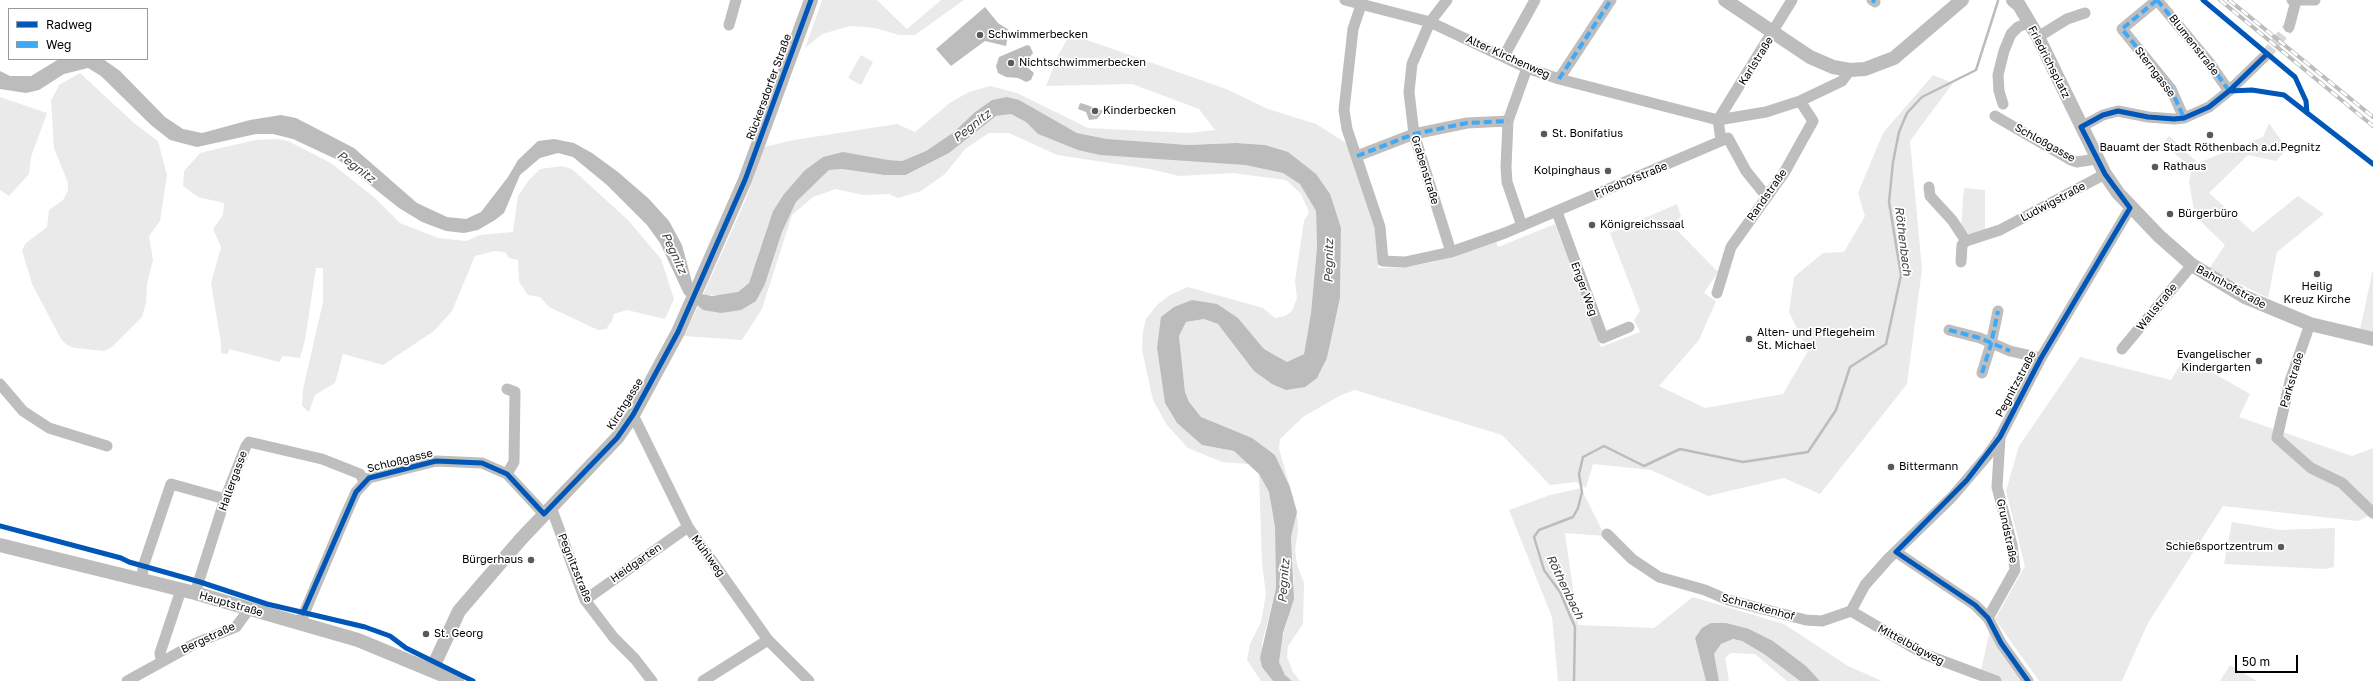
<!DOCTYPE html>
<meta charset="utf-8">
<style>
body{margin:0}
#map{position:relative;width:2373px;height:681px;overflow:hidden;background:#fff;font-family:"Golos Text",sans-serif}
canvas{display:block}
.legend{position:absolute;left:8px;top:8px;width:140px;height:52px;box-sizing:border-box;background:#fff;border:1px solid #999;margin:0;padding:5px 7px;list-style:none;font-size:12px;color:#000}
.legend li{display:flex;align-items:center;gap:8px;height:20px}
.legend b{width:20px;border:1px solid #999}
.scale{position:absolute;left:2235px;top:655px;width:63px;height:18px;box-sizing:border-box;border:2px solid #000;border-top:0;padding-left:5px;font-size:12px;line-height:14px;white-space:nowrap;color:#000;-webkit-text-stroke:3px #fff;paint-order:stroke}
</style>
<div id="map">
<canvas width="2373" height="681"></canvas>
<ul class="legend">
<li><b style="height:5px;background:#0057b8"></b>Radweg</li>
<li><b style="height:5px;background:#3fa9f5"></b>Weg</li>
</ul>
<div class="scale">50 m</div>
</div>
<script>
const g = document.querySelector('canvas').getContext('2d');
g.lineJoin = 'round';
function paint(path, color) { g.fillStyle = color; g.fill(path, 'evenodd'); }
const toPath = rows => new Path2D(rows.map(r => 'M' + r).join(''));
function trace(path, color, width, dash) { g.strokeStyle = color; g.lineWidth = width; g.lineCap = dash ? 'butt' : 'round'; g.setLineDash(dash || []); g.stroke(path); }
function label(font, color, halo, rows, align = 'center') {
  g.font = font + ' "Golos Text",sans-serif'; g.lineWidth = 3.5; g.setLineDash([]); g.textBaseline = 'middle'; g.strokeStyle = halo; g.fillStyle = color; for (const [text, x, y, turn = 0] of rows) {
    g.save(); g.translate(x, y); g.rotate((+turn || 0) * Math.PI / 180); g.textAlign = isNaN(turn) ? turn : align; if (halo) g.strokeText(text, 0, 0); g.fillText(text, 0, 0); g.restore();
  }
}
paint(toPath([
 [822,0,877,0,907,29,941,0,964,0,915,35,899,35,875,28,850,26,822,34,805,48],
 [1070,34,1226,89,1268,109,1316,124,1351,146,1378,226,1378,268,1407,267,1433,262,1496,241,1498,247,1555,224,1601,347,1640,332,1634,320,1640,311,1610,233,1677,204,1681,216,1672,225,1718,272,1704,293,1716,301,1699,340,1659,386,1705,408,1783,394,1808,351,1789,312,1794,277,1823,253,1844,252,1865,216,1858,193,1883,133,1933,75,1953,83,1910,141,1922,269,1907,384,1820,494,1784,478,1708,496,1651,470,1593,464,1586,488,1576,482,1550,485,1502,435,1355,390,1341,395,1303,417,1280,439,1279,449,1290,487,1275,454,1201,417,1189,402,1185,392,1179,336,1186,322,1204,319,1218,324,1232,341,1317,378,1327,358,1340,298,1341,228,1265,145,1236,143,1188,145,1107,139,1077,133,1053,120,992,100,975,112,954,132,926,151,902,161,823,157,805,170,784,194,773,211,749,283,738,292,727,295,703,295,746,199,764,147,794,140,897,124,915,132,951,102,969,92,990,86,1017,93,1088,128,1189,133,1215,130,1199,109,1132,84,1046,86,1058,56],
 [861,55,873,62,861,85,848,78],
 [80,73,134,123,158,141,167,175,160,221,149,236,153,260,147,284,146,302,142,317,112,347,104,351,75,348,67,345,61,339,32,284,22,250,26,243,47,227,49,210,63,200,68,190,68,183,54,148,51,101,59,85],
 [0,97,47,113,31,157,29,174,9,196,0,190],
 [1011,114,1026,122,1038,134,1053,140,1245,165,1283,173,1300,183,1316,211,1317,247,1311,313,1304,354,1287,362,1264,349,1238,318,1192,300,1157,348,1165,403,1177,423,1202,445,1234,451,1249,464,1222,462,1188,448,1167,425,1153,400,1142,350,1143,331,1146,319,1158,304,1170,295,1188,287,1263,308,1275,318,1285,316,1292,311,1297,298,1295,281,1304,221,1309,212,1301,194,1286,180,1233,173,1179,176,1150,169,1057,155,1009,133,989,133,965,149,945,174,921,191,898,198,889,194,863,195,836,189,813,197,792,215,762,309,742,340,684,336,698,306,703,310,765,284,782,232,796,202,829,170,842,169,884,175,907,175,949,153,996,116],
 [2269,123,2287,149,2276,161,2248,155,2209,193,2253,232,2298,196,2324,214,2277,252,2268,298,2209,269,2225,245,2195,216,2189,182,2192,168,2163,144,2169,136,2198,163,2263,137],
 [277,139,288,141,331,163,375,198,400,223,438,238,466,241,480,235,513,232,518,196,529,180,540,169,562,166,572,169,628,220,661,259,674,299,665,319,627,310,614,314,612,321,606,329,598,330,549,307,540,297,528,295,519,282,518,260,509,258,505,252,494,251,475,256,452,311,434,331,383,365,343,354,335,383,315,395,309,412,302,406,303,389,323,302,323,268,316,268,305,340,300,358,283,356,279,362,229,349,228,354,221,353,221,343,211,283,221,247,213,229,223,215,224,203,198,197,183,186,184,171,200,153,255,140],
 [1964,188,1985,190,1985,230,1970,235,1961,226],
 [2373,269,2373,332,2360,330],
 [2080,357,2171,380,2185,357,2250,394,2239,417,2352,456,2373,448,2373,514,2358,521,2223,506,2148,623,2122,681,2039,681,1995,619,2025,566,2006,491,2019,446],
 [1259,474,1269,492,1275,527,1276,588,1262,644,1262,667,1273,681,1261,681,1247,660,1250,644,1261,622,1266,594,1262,564],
 [1581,488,1605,536,1565,533,1578,625,1654,628,1693,597,1784,624,1848,666,1882,681,1820,681,1806,666,1773,641,1749,629,1695,638,1706,681,1558,681,1552,617,1509,510,1550,495],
 [1297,512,1298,530,1295,549,1297,565,1304,583,1303,624,1288,646,1287,657,1293,672,1300,681,1292,681,1285,675,1279,662,1280,645,1287,622,1294,584,1291,537],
 [2232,522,2280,530,2335,528,2334,567,2325,569,2224,564],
 [1991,625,2022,681,1996,681,1980,675],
 [1732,639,1742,641,1764,654,1800,681,1787,681,1755,654,1731,653,1725,658,1729,681,1719,681,1714,654,1721,644],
 [2230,665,2257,681,2220,681]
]), '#eaeaea');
paint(toPath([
 [985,7,998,23,1009,30,1006,46,985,41,951,66,936,49],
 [1027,45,1030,46,1033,53,1026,62,1027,67,1034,73,1031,80,1026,82,1018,78,1006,77,998,73,996,66,999,57],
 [59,59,103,59,120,71,165,117,183,129,202,133,250,120,281,115,296,118,354,148,417,203,447,217,466,219,481,212,508,177,518,160,538,141,554,139,574,143,592,153,618,172,648,198,669,221,682,245,692,282,701,294,712,296,738,292,749,283,773,211,784,194,805,170,823,157,843,152,888,160,902,161,926,151,954,132,975,112,992,100,1007,97,1019,100,1077,133,1107,139,1188,145,1236,143,1265,145,1288,152,1316,174,1330,194,1341,228,1340,298,1327,358,1317,378,1305,387,1286,390,1272,384,1254,371,1218,324,1204,319,1186,322,1179,336,1185,392,1189,402,1201,417,1252,438,1275,455,1290,487,1297,512,1291,537,1294,599,1283,633,1279,662,1285,675,1292,681,1273,681,1262,667,1260,658,1276,588,1275,527,1269,492,1259,474,1234,451,1202,445,1177,423,1165,403,1157,348,1161,317,1174,307,1192,300,1217,304,1238,318,1264,349,1287,362,1304,354,1311,313,1317,247,1316,211,1300,184,1283,173,1245,165,1100,155,1078,150,1038,134,1026,122,1011,114,996,116,949,153,906,175,884,175,842,169,829,170,796,202,782,232,765,284,756,301,741,310,721,313,703,310,684,294,660,243,647,225,607,185,573,157,558,153,540,158,520,175,504,213,495,220,478,230,464,233,446,231,422,222,399,208,340,161,293,139,273,134,256,134,197,147,170,140,151,125,101,76,88,68,64,74,39,90,26,93,0,89,0,71,10,76,31,76],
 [1080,103,1087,105,1103,111,1097,119,1089,120,1086,112,1078,109],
 [1711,623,1726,623,1749,629,1773,641,1806,666,1820,681,1800,681,1764,654,1742,641,1733,639,1721,644,1714,654,1719,681,1706,681,1695,638,1702,628]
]), '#bcbcbc');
trace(toPath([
 [1574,681,1575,627,1560,592,1544,570,1534,537,1539,530,1573,517,1578,508,1582,492,1579,474,1583,457,1604,446,1644,466,1680,449,1743,462,1808,452,1836,410,1850,367,1886,344,1901,275,1889,202,1893,162,1899,132,1907,113,1922,97,1976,70,1998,1]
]), '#bcbcbc', 2.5);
trace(toPath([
 [2265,56,2289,27]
]), '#d9d9d9', 11, [11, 5.5]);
trace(toPath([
 [1345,0,1430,22,1527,68,1559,79,1718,120,1766,112,1800,101,1842,81,1850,70],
 [1447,0,1430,22,1412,64,1409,92,1414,134,1451,252],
 [1872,0,1875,2],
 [2157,0,2122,29,2171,89,2184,118],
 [2157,0,2208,61,2229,91],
 [2292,0,2315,0],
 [1361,5,1353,29,1344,110,1347,129,1380,227,1383,261,1405,262,1451,252,1505,233,1728,138,1746,171,1767,197],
 [729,25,736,0],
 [2289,27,2296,1],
 [2038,37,2067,19,2085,13],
 [1504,56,1535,0],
 [1559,79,1611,0],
 [2003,104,1999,91,1998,75,2004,51,2011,34,2018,27,2030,22],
 [1995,116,2071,160,2077,162,2096,159],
 [1718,120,1792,0],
 [1718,120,1721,140],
 [2081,127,2103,115,2118,111,2148,117,2174,119,2184,118,2209,107,2229,91,2265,56],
 [1357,156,1414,134,1467,123,1508,121],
 [1929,187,1930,196,1952,220,1966,241],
 [1557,212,1603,338,1629,327],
 [1522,226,1507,182,1506,167,1508,121,1527,68],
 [1961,262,1962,245,1966,241,2000,230,2105,174],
 [1717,293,1731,247,1784,173,1813,121,1800,101],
 [2310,324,2290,381,2277,438,2311,468,2342,483,2373,513],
 [1949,330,1980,338,2010,351,2041,358],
 [2122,349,2192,265],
 [1982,373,1991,344,1998,311],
 [0,384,23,411,49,428,107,446],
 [507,389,515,392,514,462,507,474],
 [633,415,688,527,768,640,809,681],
 [551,507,585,600,614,638,635,659,652,681],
 [1607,534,1632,559,1659,577,1705,590,1728,600,1806,620,1822,621,1851,611,1865,585,1888,559,1952,497,1987,456,2000,437,2041,358,2130,208],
 [1896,552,1975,605,1988,618,2001,643,2028,681],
 [142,581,143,567,171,484,225,499],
 [195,593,225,499,246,446,249,442,322,459,360,474,364,481],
 [585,600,688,527],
 [1851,611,1924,654,1996,681],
 [1988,618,2015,570,2012,545,1997,487,2000,438],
 [300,623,347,512,356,492,369,478,436,461,482,463,507,474,544,514],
 [161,660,160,653,181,590],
 [127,681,196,643,236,627,249,609],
 [703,681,768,640]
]), '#bebebe', 11);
trace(toPath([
 [1725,0,1810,57,1833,67,1850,70,1865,69,1894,58,1962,0],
 [2013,0,2019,5,2038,37,2105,174,2118,193,2159,236,2192,265,2245,297,2310,324,2373,339],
 [0,545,195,593,358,640,457,681],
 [432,669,459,611,521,539,617,438,633,415,678,332,745,180,811,0]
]), '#bdbdbd', 14);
const rail = toPath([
 [2220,0,2373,126],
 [2229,0,2373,117]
]);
trace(rail, '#bdbdbd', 4);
trace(rail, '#fff', 2.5, [8]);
trace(toPath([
 [1872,0,1875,2],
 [2157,0,2122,29,2171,89,2184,118],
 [2157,0,2208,61,2229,91],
 [1559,79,1611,0],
 [1357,156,1414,134,1467,123,1508,121],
 [1949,330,1980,338,2010,351],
 [1982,373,1991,344,1998,311]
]), '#3fa9f5', 4, [8, 4]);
trace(toPath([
 [2203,0,2295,77,2306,101,2307,113],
 [2229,91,2252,90,2284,95,2373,164],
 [0,526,121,558,129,562,200,582,267,604,365,627,390,636,406,648,473,681],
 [303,613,356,492,369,478,436,461,482,463,507,474,544,514,617,438,633,415,678,332,745,180,811,0],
 [2028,681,2001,643,1988,618,1975,605,1896,552,1967,480,2000,437,2041,358,2130,208,2105,174,2081,127,2103,115,2118,111,2148,117,2174,119,2184,118,2209,107,2229,91,2265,56]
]), '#0057b8', 5);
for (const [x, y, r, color] of [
 [980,35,4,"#595959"],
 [1011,63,4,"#595959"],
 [1095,111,4,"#595959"],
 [1544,134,4,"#595959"],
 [2210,135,4,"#595959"],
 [2155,167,4,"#595959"],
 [1608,171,4,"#595959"],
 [2170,214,4,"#595959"],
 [1592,225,4,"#595959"],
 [2317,274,4,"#595959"],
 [1749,339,4,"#595959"],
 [2259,361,4,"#595959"],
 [1891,467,4,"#595959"],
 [2281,547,4,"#595959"],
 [531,560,4,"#595959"],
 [426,634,4,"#595959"]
]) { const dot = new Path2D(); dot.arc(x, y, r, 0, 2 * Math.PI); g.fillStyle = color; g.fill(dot); trace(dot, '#fff', 1.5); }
label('11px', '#000', '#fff', [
 ["Schwimmerbecken",988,35],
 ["Nichtschwimmerbecken",1019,63],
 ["Kinderbecken",1103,111],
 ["St. Bonifatius",1552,134],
 ["Bauamt der Stadt Röthenbach a.d.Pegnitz",2210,148,"center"],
 ["Rathaus",2163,167],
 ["Kolpinghaus",1600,171,"right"],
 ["Bürgerbüro",2178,214],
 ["Königreichssaal",1600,225],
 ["Heilig",2317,287,"center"],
 ["Kreuz Kirche",2317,300,"center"],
 ["Alten- und Pflegeheim",1757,333],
 ["St. Michael",1757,346],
 ["Evangelischer",2251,355,"right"],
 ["Kindergarten",2251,368,"right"],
 ["Bittermann",1899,467],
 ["Schießsportzentrum",2273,547,"right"],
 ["Bürgerhaus",523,560,"right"],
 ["St. Georg",434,634]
], 'left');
label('11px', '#000', '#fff', [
 ["Blumenstraße",2194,45,52],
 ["Alter Kirchenweg",1508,57,24],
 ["Karlstraße",1756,61,-58],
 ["Friedrichsplatz",2049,62,63],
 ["Sterngasse",2155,72,53],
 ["Rückersdorfer Straße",769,87,-70],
 ["Schloßgasse",2045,143,29],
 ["Grabenstraße",1425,170,73],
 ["Friedhofstraße",1631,180,-22],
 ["Randstraße",1767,195,-55],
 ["Ludwigstraße",2053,202,-28],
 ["Bahnhofstraße",2231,287,29],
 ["Enger Weg",1584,289,70],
 ["Wallstraße",2157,307,-51],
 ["Parkstraße",2292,380,-73],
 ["Pegnitzstraße",2016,384,-62],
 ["Kirchgasse",625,404,-58],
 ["Schloßgasse",400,461,-14],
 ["Hallergasse",233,481,-70],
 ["Grundstraße",2007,531,78],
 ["Mühlweg",708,556,54],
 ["Heidgarten",636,563,-35],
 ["Pegnitzstraße",575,568,68],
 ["Hauptstraße",231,604,16],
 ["Schnackenhof",1758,607,15],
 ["Bergstraße",208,638,-25],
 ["Mittelbügweg",1911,645,28]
]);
label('italic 12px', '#404040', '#fff', [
 ["Pegnitz",972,126,-38],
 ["Pegnitz",356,167,37],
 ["Röthenbach",1903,241,83],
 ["Pegnitz",674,253,65],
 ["Pegnitz",1329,261,-89],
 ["Pegnitz",1284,581,-86],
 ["Röthenbach",1565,587,64]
]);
</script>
